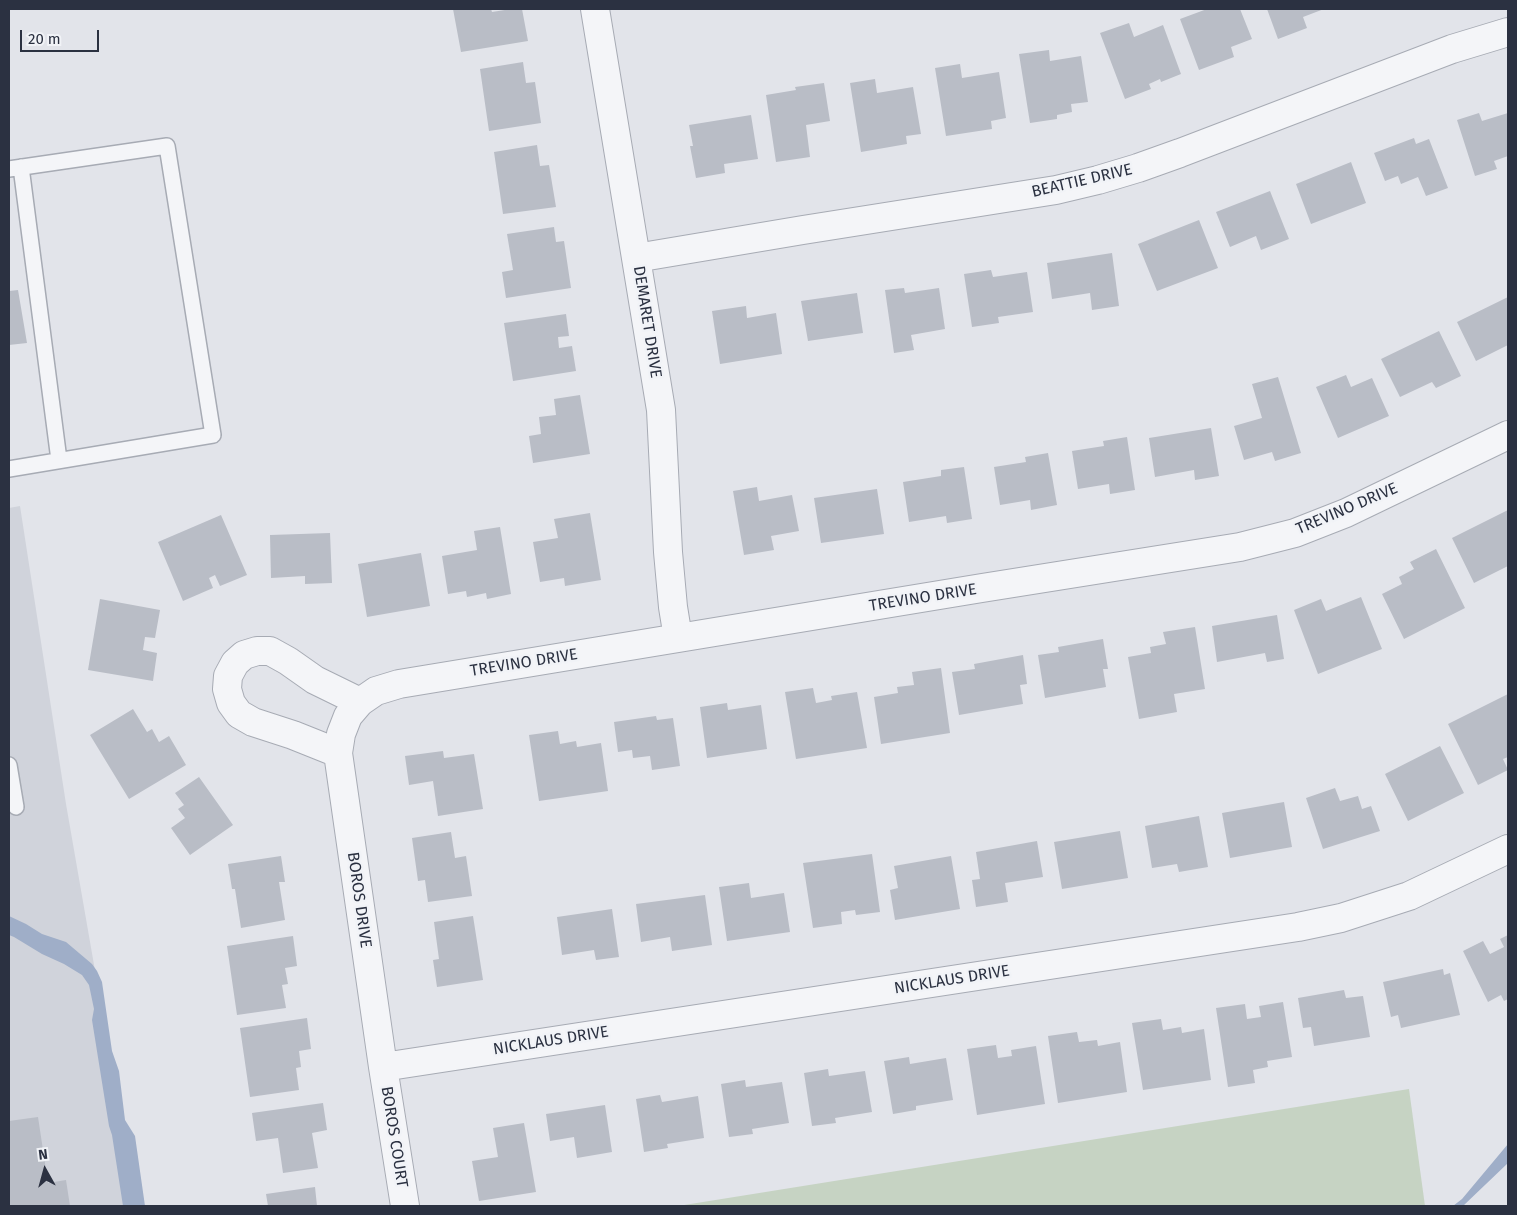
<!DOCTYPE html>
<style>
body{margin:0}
#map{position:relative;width:1517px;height:1215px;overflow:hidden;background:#e2e4ea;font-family:"Fira Sans",sans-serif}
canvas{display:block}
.frame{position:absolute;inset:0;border:10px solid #2b3141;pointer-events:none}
.north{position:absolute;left:20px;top:1145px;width:50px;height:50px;-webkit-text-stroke:4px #f1f3f7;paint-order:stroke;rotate:353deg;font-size:14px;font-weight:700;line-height:20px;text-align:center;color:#2b3141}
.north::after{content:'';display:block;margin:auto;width:18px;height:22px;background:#2b3141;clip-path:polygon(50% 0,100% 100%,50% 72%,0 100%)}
.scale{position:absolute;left:20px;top:30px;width:79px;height:22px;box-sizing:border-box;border:2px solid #2b3141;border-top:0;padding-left:6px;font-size:15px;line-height:18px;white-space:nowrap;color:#2b3141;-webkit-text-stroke:4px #f1f3f7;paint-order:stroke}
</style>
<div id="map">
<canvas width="1517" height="1215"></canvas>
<div class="frame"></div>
<div class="north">N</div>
<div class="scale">20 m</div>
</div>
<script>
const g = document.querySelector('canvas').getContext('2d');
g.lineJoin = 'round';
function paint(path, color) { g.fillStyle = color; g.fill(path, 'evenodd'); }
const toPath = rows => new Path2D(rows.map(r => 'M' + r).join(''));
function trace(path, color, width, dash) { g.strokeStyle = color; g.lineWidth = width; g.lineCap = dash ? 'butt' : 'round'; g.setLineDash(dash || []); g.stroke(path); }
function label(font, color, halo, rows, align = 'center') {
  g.font = font + ' "Fira Sans",sans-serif'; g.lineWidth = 5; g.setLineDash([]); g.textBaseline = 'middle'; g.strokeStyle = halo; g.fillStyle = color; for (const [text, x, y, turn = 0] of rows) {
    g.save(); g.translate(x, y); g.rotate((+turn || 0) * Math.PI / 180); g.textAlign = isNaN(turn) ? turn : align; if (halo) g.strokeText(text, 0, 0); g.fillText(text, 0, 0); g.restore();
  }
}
paint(toPath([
 [20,506,66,804,136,1206,9,1206,9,508]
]), '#d0d3db');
paint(toPath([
 [1409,1089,1425,1206,678,1206]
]), '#c6d3c3');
paint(toPath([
 [9,916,26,924,42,934,66,942,92,964,97,971,102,982,112,1051,119,1071,125,1120,135,1136,145,1206,123,1206,112,1135,109,1126,92,1020,94,1009,89,985,82,975,64,964,42,954,14,937,9,935],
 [1508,1144,1508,1163,1463,1206,1453,1206,1462,1199]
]), '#9faec8');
paint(toPath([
 [453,9,491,9,492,12,511,9,522,9,528,41,461,52],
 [1207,9,1240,9,1252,39,1231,47,1234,57,1199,70,1180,19],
 [1267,9,1324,9,1303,17,1307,28,1278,39],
 [1129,23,1134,37,1163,25,1181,74,1161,82,1160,79,1149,84,1151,89,1125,99,1100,33],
 [1049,50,1050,61,1081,56,1088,102,1071,104,1072,112,1057,115,1057,119,1030,123,1019,54],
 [523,62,526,83,535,82,541,123,489,131,480,69],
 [960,64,962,78,999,72,1006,118,991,121,992,129,946,136,935,68],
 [875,79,877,93,913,87,921,134,906,136,907,144,861,152,850,83],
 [824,83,830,121,806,125,810,157,776,162,766,95,796,90,795,87],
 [1479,113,1482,121,1508,113,1508,156,1494,161,1497,169,1475,176,1457,120],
 [751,115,758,159,724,164,725,173,696,178,690,146,693,146,689,125],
 [1414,138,1416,144,1429,139,1448,188,1426,196,1418,177,1401,184,1398,176,1385,181,1374,153],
 [537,145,540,166,549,165,556,207,503,214,494,152],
 [1351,162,1366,203,1311,224,1296,184],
 [1270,191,1289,239,1261,250,1256,236,1230,247,1216,212],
 [1199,220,1218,268,1157,291,1138,244],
 [554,227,556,242,564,241,571,288,506,298,502,272,513,270,507,234],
 [1112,253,1119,306,1092,310,1090,293,1052,299,1047,263],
 [991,270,993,277,1027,272,1033,312,998,317,999,323,972,327,964,274],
 [904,288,905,293,939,288,945,329,911,335,914,350,894,353,885,290],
 [18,290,27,343,9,345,9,291],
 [857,293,863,333,808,341,801,301],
 [1508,297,1508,345,1476,361,1457,322],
 [746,306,747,318,776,313,782,354,720,364,712,311],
 [566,314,569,336,558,337,559,348,572,346,576,371,513,381,504,323],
 [1439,331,1461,376,1436,388,1432,382,1400,397,1381,359],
 [1346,375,1351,387,1372,378,1389,416,1338,438,1316,387],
 [1278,377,1301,453,1275,461,1272,452,1244,460,1234,426,1262,418,1252,384],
 [580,395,590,454,533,463,529,436,541,434,539,417,556,415,554,399],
 [1211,428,1219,476,1195,480,1194,470,1155,477,1149,438],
 [1127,437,1135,490,1110,494,1109,484,1078,489,1072,451,1104,446,1103,441],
 [1048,453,1057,505,1031,510,1030,500,1000,505,994,467,1026,462,1025,457],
 [964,467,972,519,947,523,946,516,909,522,903,482,941,476,941,470],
 [757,487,759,501,792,495,799,531,771,536,774,550,744,555,733,491],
 [877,489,884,534,821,543,814,498],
 [1508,510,1508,566,1474,583,1452,538],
 [590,513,601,580,565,586,564,578,540,582,533,542,558,538,554,519],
 [221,515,247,575,220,586,215,575,209,578,213,588,183,601,158,542],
 [500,527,511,594,487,599,486,593,467,597,466,591,448,594,442,556,477,550,474,531],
 [330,533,332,583,305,584,305,576,271,578,270,535],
 [1436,549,1465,608,1404,639,1382,594,1402,584,1399,577,1414,569,1410,562],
 [421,553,430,606,367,617,358,564],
 [1361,597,1382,649,1318,674,1294,610,1321,599,1326,611],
 [100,599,160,610,155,638,145,637,143,650,157,653,153,681,88,670],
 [1277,615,1284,659,1267,662,1265,653,1217,662,1212,626],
 [1195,627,1205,689,1174,694,1177,712,1139,719,1128,657,1151,653,1150,647,1166,644,1163,632],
 [1103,639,1108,669,1103,669,1106,687,1045,698,1038,655,1059,652,1058,647],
 [1023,655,1027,684,1020,685,1023,704,959,715,952,672,975,669,974,664],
 [941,668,950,733,881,744,874,697,898,693,897,687,914,685,912,672],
 [813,688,816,703,832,700,831,696,857,692,867,748,796,759,785,692],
 [1508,694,1508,757,1503,759,1508,770,1478,785,1448,724],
 [727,703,728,710,761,705,767,749,707,758,700,707],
 [133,709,147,732,152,729,159,742,169,736,186,765,129,799,90,735],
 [656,716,657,720,673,718,680,766,652,770,650,756,633,758,632,750,618,752,614,722],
 [558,731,560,744,576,741,577,747,601,743,608,791,539,801,529,735],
 [1440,746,1464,793,1408,821,1385,774],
 [443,751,444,758,474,754,483,809,438,816,433,781,409,785,405,756],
 [199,777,233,825,190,855,171,828,185,818,178,809,184,805,175,793],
 [1335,788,1340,801,1358,796,1362,809,1371,806,1380,831,1323,849,1306,798],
 [1284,802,1292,847,1230,858,1222,813],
 [1199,816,1208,867,1179,872,1177,864,1152,868,1145,826],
 [1120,831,1128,878,1062,889,1054,842],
 [451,832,455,858,466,856,472,896,428,902,425,880,418,881,412,838],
 [1037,841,1043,877,1005,883,1008,902,976,907,972,880,980,879,976,852],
 [872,854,880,912,856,915,855,910,841,912,842,924,813,928,803,863],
 [281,856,285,882,279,882,285,920,241,928,235,889,232,889,228,864],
 [951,856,960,909,895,920,890,890,898,888,894,866],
 [749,883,751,898,784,893,790,932,727,941,719,887],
 [705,895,712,945,672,951,670,937,641,942,636,904],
 [612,909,619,957,596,960,594,950,562,955,557,917],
 [473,916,483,980,437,987,433,960,439,959,434,922],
 [1508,935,1508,999,1504,1001,1501,995,1488,1002,1463,951,1483,941,1490,954,1504,947,1500,939],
 [293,936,297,966,285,968,288,984,282,985,286,1008,237,1015,227,946],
 [1443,969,1444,975,1450,973,1460,1015,1401,1028,1398,1015,1391,1017,1383,982],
 [1344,990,1346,998,1363,996,1370,1037,1314,1046,1311,1027,1303,1028,1298,998],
 [1283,1002,1292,1057,1267,1061,1268,1067,1253,1070,1255,1083,1228,1087,1216,1008,1245,1004,1247,1019,1261,1017,1259,1006],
 [307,1018,311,1049,299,1051,301,1067,296,1068,299,1090,250,1097,240,1028],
 [1161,1019,1163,1030,1181,1027,1182,1033,1204,1029,1211,1080,1143,1090,1132,1023],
 [1077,1032,1079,1042,1097,1040,1098,1046,1120,1042,1127,1092,1058,1103,1048,1036],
 [996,1045,998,1058,1012,1056,1011,1050,1036,1046,1045,1104,977,1115,967,1049],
 [909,1057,910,1064,946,1058,953,1100,916,1106,916,1110,893,1114,884,1061],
 [828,1069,829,1076,865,1071,872,1112,835,1118,836,1123,812,1126,804,1073],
 [745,1080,746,1087,782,1082,789,1123,752,1129,753,1134,729,1137,721,1084],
 [660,1095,662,1102,698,1096,704,1138,667,1144,668,1148,644,1152,636,1099],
 [323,1103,327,1130,312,1133,318,1168,283,1173,278,1138,256,1141,252,1113],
 [605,1105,612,1152,577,1158,574,1137,550,1141,546,1114],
 [38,1117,48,1183,66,1180,70,1206,9,1206,9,1121],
 [524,1123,536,1192,479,1201,472,1161,498,1157,493,1128],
 [315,1187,317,1206,268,1206,266,1194]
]), '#b9bdc6');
const lane = toPath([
 [21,167,59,460],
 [9,169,167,146,213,435,9,469],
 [9,765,16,807]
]);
const street = toPath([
 [595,9,661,410,668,552,673,607,678,638],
 [636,258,803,230,1056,190,1098,180,1138,168,1180,153,1452,49,1508,32],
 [338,753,293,735,253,722,239,714,231,703,227,689,228,676,235,663,244,655,257,651,270,651,288,661,315,680,360,702],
 [383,1067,1298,927,1341,918,1409,896,1508,849],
 [405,1206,383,1067,338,753,341,734,348,716,360,702,376,691,399,684,982,588,1240,547,1295,533,1346,513,1508,435]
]);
trace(lane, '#a7abb4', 18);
trace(street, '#a7abb4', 30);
trace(lane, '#f4f5f8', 15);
trace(street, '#f4f5f8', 28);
label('16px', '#2b3141', '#f1f3f7', [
 ["BEATTIE DRIVE",1082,181,-13],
 ["DEMARET DRIVE",647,322,81],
 ["TREVINO DRIVE",1347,509,-23],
 ["TREVINO DRIVE",923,598,-9],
 ["TREVINO DRIVE",524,663,-9],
 ["BOROS DRIVE",359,900,82],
 ["NICKLAUS DRIVE",952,980,-9],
 ["NICKLAUS DRIVE",551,1041,-9],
 ["BOROS COURT",394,1137,81]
]);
</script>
